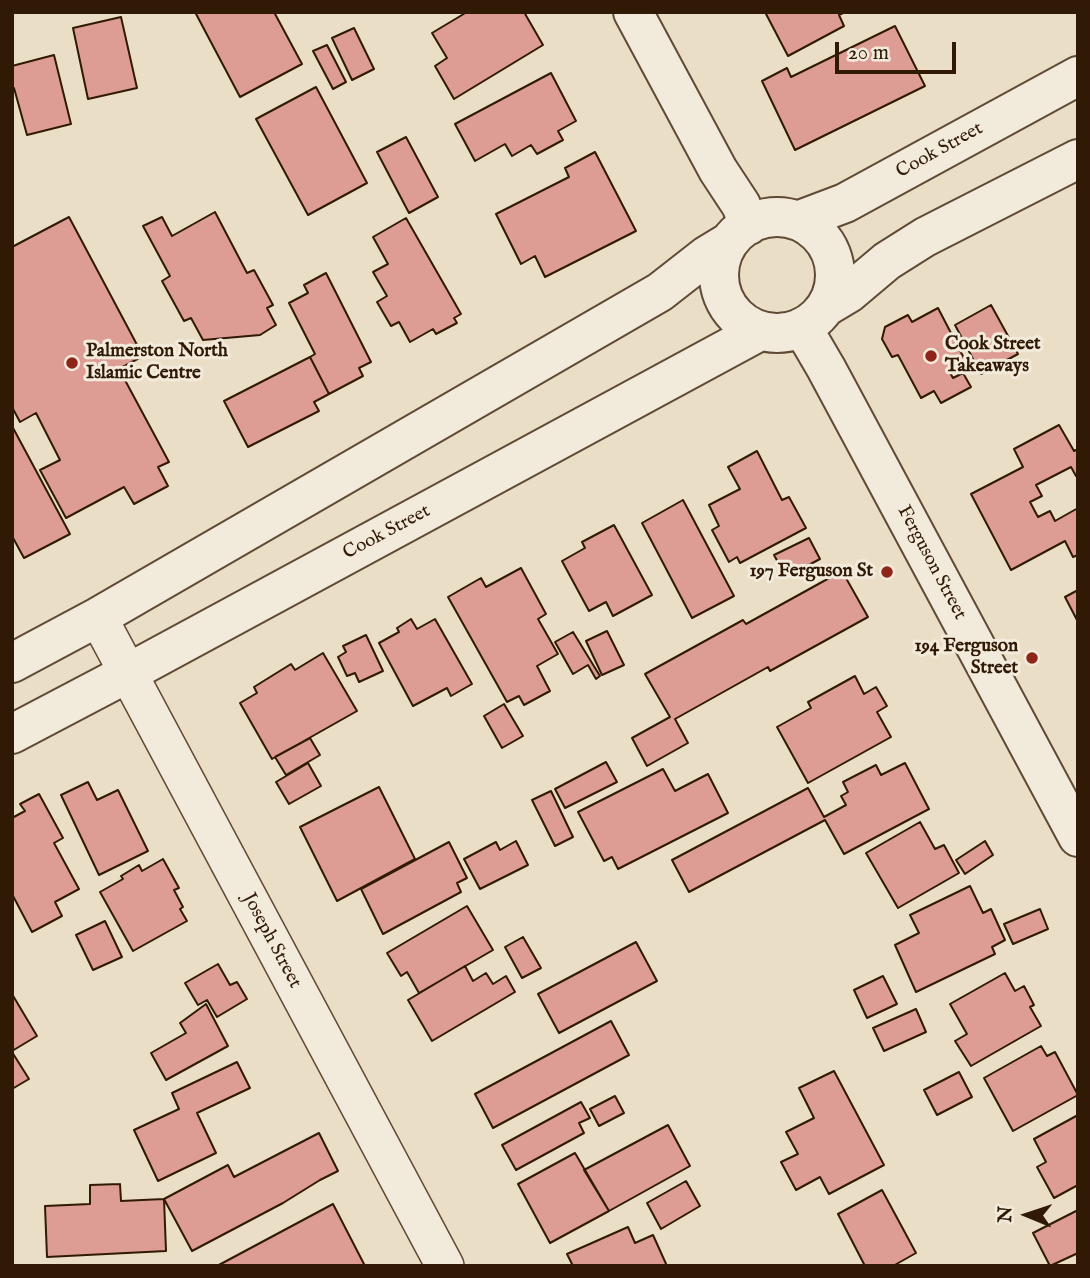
<!DOCTYPE html>
<style>
body{margin:0}
#map{position:relative;width:1090px;height:1278px;overflow:hidden;background:#ebdec6;font-family:"IM FELL English",serif}
canvas{display:block}
.frame{position:absolute;inset:0;border:14px solid #301905;pointer-events:none}
.north{position:absolute;left:992px;top:1180px;width:70px;height:70px;-webkit-text-stroke:5px #f2eada;paint-order:stroke;rotate:272deg;font-size:19px;font-weight:700;line-height:28px;text-align:center;color:#301905}
.north::after{content:'';display:block;margin:auto;width:24px;height:32px;background:#301905;clip-path:polygon(50% 0,100% 100%,50% 72%,0 100%)}
.scale{position:absolute;left:835px;top:42px;width:121px;height:32px;box-sizing:border-box;border:4px solid #301905;border-top:0;padding-left:9px;font-size:21px;line-height:24px;white-space:nowrap;color:#301905;-webkit-text-stroke:5px #f2eada;paint-order:stroke}
</style>
<div id="map">
<canvas width="1090" height="1278"></canvas>
<div class="frame"></div>
<div class="north">N</div>
<div class="scale">20 m</div>
</div>
<script>
const g = document.querySelector('canvas').getContext('2d');
g.lineJoin = 'round';
function paint(path, color) { g.fillStyle = color; g.fill(path, 'evenodd'); }
const toPath = rows => new Path2D(rows.map(r => 'M' + r).join(''));
function trace(path, color, width, dash) { g.strokeStyle = color; g.lineWidth = width; g.lineCap = dash ? 'butt' : 'round'; g.setLineDash(dash || []); g.stroke(path); }
function label(font, color, halo, rows, align = 'center') {
  g.font = font + ' "IM FELL English",serif'; g.lineWidth = 6; g.setLineDash([]); g.textBaseline = 'middle'; g.strokeStyle = halo; g.fillStyle = color; for (const [text, x, y, turn = 0] of rows) {
    g.save(); g.translate(x, y); g.rotate((+turn || 0) * Math.PI / 180); g.textAlign = isNaN(turn) ? turn : align; if (halo) g.strokeText(text, 0, 0); g.fillText(text, 0, 0); g.restore();
  }
}
const building = toPath([
 [195,12,274,12,302,64,240,97,195,12],
 [467,12,524,12,543,45,454,99,435,66,447,58,432,33,467,12],
 [765,12,845,12,839,15,844,26,788,56,765,12],
 [121,17,137,88,88,99,73,28,121,17],
 [895,26,925,86,795,150,762,81,787,68,791,77,895,26],
 [354,28,374,69,352,80,332,38,354,28],
 [327,45,346,82,333,89,313,51,327,45],
 [54,55,71,124,27,135,14,88,12,89,12,66,54,55],
 [551,73,576,121,558,131,563,140,537,154,531,145,512,156,505,144,475,161,455,124,551,73],
 [316,87,367,183,308,215,256,119,316,87],
 [406,137,438,197,409,213,377,152,406,137],
 [595,152,636,231,545,277,535,256,521,264,496,214,569,177,565,168,595,152],
 [215,212,247,273,254,270,273,305,267,308,276,325,260,335,203,340,191,318,184,321,162,281,170,276,143,226,162,217,172,236,215,212],
 [69,217,143,356,119,369,169,462,158,467,168,486,134,504,124,487,66,518,40,470,60,460,36,413,20,422,12,407,12,247,69,217],
 [406,218,461,314,454,318,457,323,436,334,433,329,410,342,399,322,391,326,377,302,387,296,373,272,388,264,373,237,406,218],
 [326,273,371,362,359,368,363,376,329,394,310,357,315,354,289,303,308,293,304,285,326,273],
 [991,305,1018,354,981,374,955,325,991,305],
 [938,308,966,362,949,371,953,378,963,373,971,387,941,403,934,391,921,398,898,355,892,357,882,339,885,327,908,315,912,322,938,308],
 [310,357,329,394,314,402,319,411,248,447,224,401,310,357],
 [1059,425,1074,451,1078,449,1078,475,1076,476,1071,467,1036,485,1042,496,1030,502,1038,517,1050,511,1055,521,1078,508,1078,555,1073,557,1065,541,1011,570,971,494,1023,467,1014,449,1059,425],
 [12,426,70,534,24,558,12,536,12,426],
 [757,451,782,500,789,497,806,528,740,563,737,557,729,562,712,530,719,526,709,505,740,489,728,467,757,451],
 [683,500,734,596,692,618,642,523,683,500],
 [614,525,652,595,613,616,606,602,589,611,562,561,585,548,582,542,614,525],
 [809,538,820,559,786,577,774,555,809,538],
 [521,568,546,614,538,619,558,654,537,666,550,691,524,705,519,696,507,702,448,597,481,578,486,587,521,568],
 [842,571,868,617,770,671,768,667,675,719,688,743,647,766,632,738,670,717,645,674,743,620,746,624,842,571],
 [1078,590,1078,622,1065,597,1078,590],
 [411,619,417,629,435,619,472,684,451,696,447,688,413,706,379,643,399,632,397,628,411,619],
 [607,631,624,665,602,675,586,641,607,631],
 [573,632,600,676,596,679,588,665,573,674,555,642,573,632],
 [366,635,383,671,359,682,355,673,347,676,338,657,346,652,343,646,366,635],
 [323,653,357,711,272,759,240,703,257,693,254,687,291,664,295,670,323,653],
 [855,676,864,694,876,687,887,706,877,712,891,737,808,783,777,727,811,708,808,702,855,676],
 [504,704,523,736,502,748,484,716,504,704],
 [310,738,320,755,286,775,275,757,310,738],
 [606,762,617,782,565,808,555,789,606,762],
 [308,763,321,786,289,804,276,782,308,763],
 [905,763,929,809,844,854,825,820,689,892,672,860,808,788,824,817,846,805,841,796,848,792,843,782,876,765,881,775,905,763],
 [663,769,675,791,708,774,728,813,618,869,612,857,604,861,578,812,663,769],
 [88,782,97,800,118,790,148,851,99,875,61,795,88,782],
 [379,787,415,859,337,901,300,827,379,787],
 [551,791,573,837,555,846,532,800,551,791],
 [39,794,63,838,54,843,79,889,55,902,62,916,32,932,12,894,12,818,25,811,20,804,39,794],
 [920,822,935,849,944,845,959,873,898,908,866,853,920,822],
 [516,841,528,865,480,889,464,859,496,842,500,850,516,841],
 [985,841,993,855,965,874,956,860,985,841],
 [449,842,467,878,457,883,461,892,383,934,361,889,449,842],
 [163,859,179,888,174,890,183,907,180,909,187,921,133,951,100,892,123,879,121,876,139,865,142,871,163,859],
 [970,886,983,913,991,909,1005,940,992,947,995,954,916,992,895,945,919,933,910,915,970,886],
 [467,906,493,950,419,993,407,972,401,976,387,953,467,906],
 [1040,909,1048,929,1013,944,1004,924,1040,909],
 [105,921,122,957,93,970,76,935,105,921],
 [523,937,541,968,522,978,505,947,523,937],
 [636,942,657,981,559,1033,538,994,636,942],
 [218,964,230,985,237,982,247,999,217,1017,207,1000,198,1005,185,983,218,964],
 [465,966,473,981,486,973,493,984,506,976,515,992,432,1041,408,1000,465,966],
 [1005,973,1015,991,1024,986,1034,1005,1030,1007,1041,1026,971,1066,955,1041,967,1034,950,1004,1005,973],
 [883,976,897,1004,867,1018,854,990,883,976],
 [12,994,37,1036,12,1051,12,994],
 [206,1004,228,1046,166,1080,151,1053,186,1033,180,1023,206,1004],
 [916,1009,926,1032,884,1051,873,1028,916,1009],
 [611,1021,629,1055,493,1128,475,1094,611,1021],
 [1041,1046,1047,1056,1055,1052,1078,1095,1013,1131,984,1078,1041,1046],
 [12,1052,29,1079,12,1089,12,1052],
 [237,1062,250,1088,197,1113,216,1153,158,1181,134,1130,179,1109,172,1093,237,1062],
 [834,1071,884,1165,829,1194,820,1177,796,1190,781,1162,798,1154,786,1132,814,1118,799,1088,834,1071],
 [959,1072,972,1097,937,1115,924,1090,959,1072],
 [615,1096,624,1113,599,1126,590,1109,615,1096],
 [581,1102,590,1118,579,1123,584,1133,516,1170,502,1145,581,1102],
 [1078,1115,1078,1185,1054,1198,1037,1167,1046,1162,1034,1139,1078,1115],
 [668,1125,690,1166,609,1211,584,1170,668,1125],
 [319,1133,338,1171,320,1180,283,1203,192,1251,164,1199,228,1165,234,1177,319,1133],
 [575,1153,609,1211,550,1243,518,1184,575,1153],
 [686,1181,700,1206,661,1229,647,1203,686,1181],
 [120,1184,121,1201,164,1199,166,1251,47,1257,45,1206,90,1204,90,1185,120,1184],
 [882,1190,916,1253,893,1266,865,1266,838,1214,882,1190],
 [333,1204,365,1266,217,1266,333,1204],
 [1078,1210,1078,1253,1050,1266,1033,1233,1078,1210],
 [628,1227,635,1243,653,1235,667,1266,573,1266,567,1254,628,1227]
]);
paint(building, '#dd9d94');
trace(building, '#301905', 2);
const minor = toPath([
 [98,617,445,1266]
]);
const tertiary = toPath([
 [633,12,718,170,741,205,749,225],
 '719 275a58 58 0 1 1 116 0a58 58 0 1 1-116 0Z',
 [800,220,845,203,1078,76],
 [829,305,849,293,887,261,925,237,1078,159],
 [802,327,826,368,1078,837],
 [12,663,98,617,660,292,706,256,729,242],
 [12,734,128,673,760,331]
]);
trace(minor, '#5f4a35', 40);
trace(tertiary, '#5f4a35', 42);
trace(minor, '#f2eada', 37);
trace(tertiary, '#f2eada', 38);
for (const [x, y, r, color] of [
 [931,356,7,"#8f2418"],
 [72,363,7,"#8f2418"],
 [887,572,7,"#8f2418"],
 [1032,658,7,"#8f2418"]
]) { const dot = new Path2D(); dot.arc(x, y, r, 0, 2 * Math.PI); g.fillStyle = color; g.fill(dot); trace(dot, '#f2eada', 2.5); }
label('19px', '#301905', '#f2eada', [
 ["Cook Street",940,151,-29],
 ["Cook Street",387,533,-28],
 ["Ferguson Street",931,563,62],
 ["Joseph Street",271,941,62]
]);
label('bold 19px', '#301905', '#f2eada', [
 ["Cook Street",945,345],
 ["Takeaways",945,367],
 ["Palmerston North",86,352],
 ["Islamic Centre",86,374],
 ["197 Ferguson St",873,572,"right"],
 ["194 Ferguson",1018,647,"right"],
 ["Street",1018,669,"right"]
], 'left');
</script>
